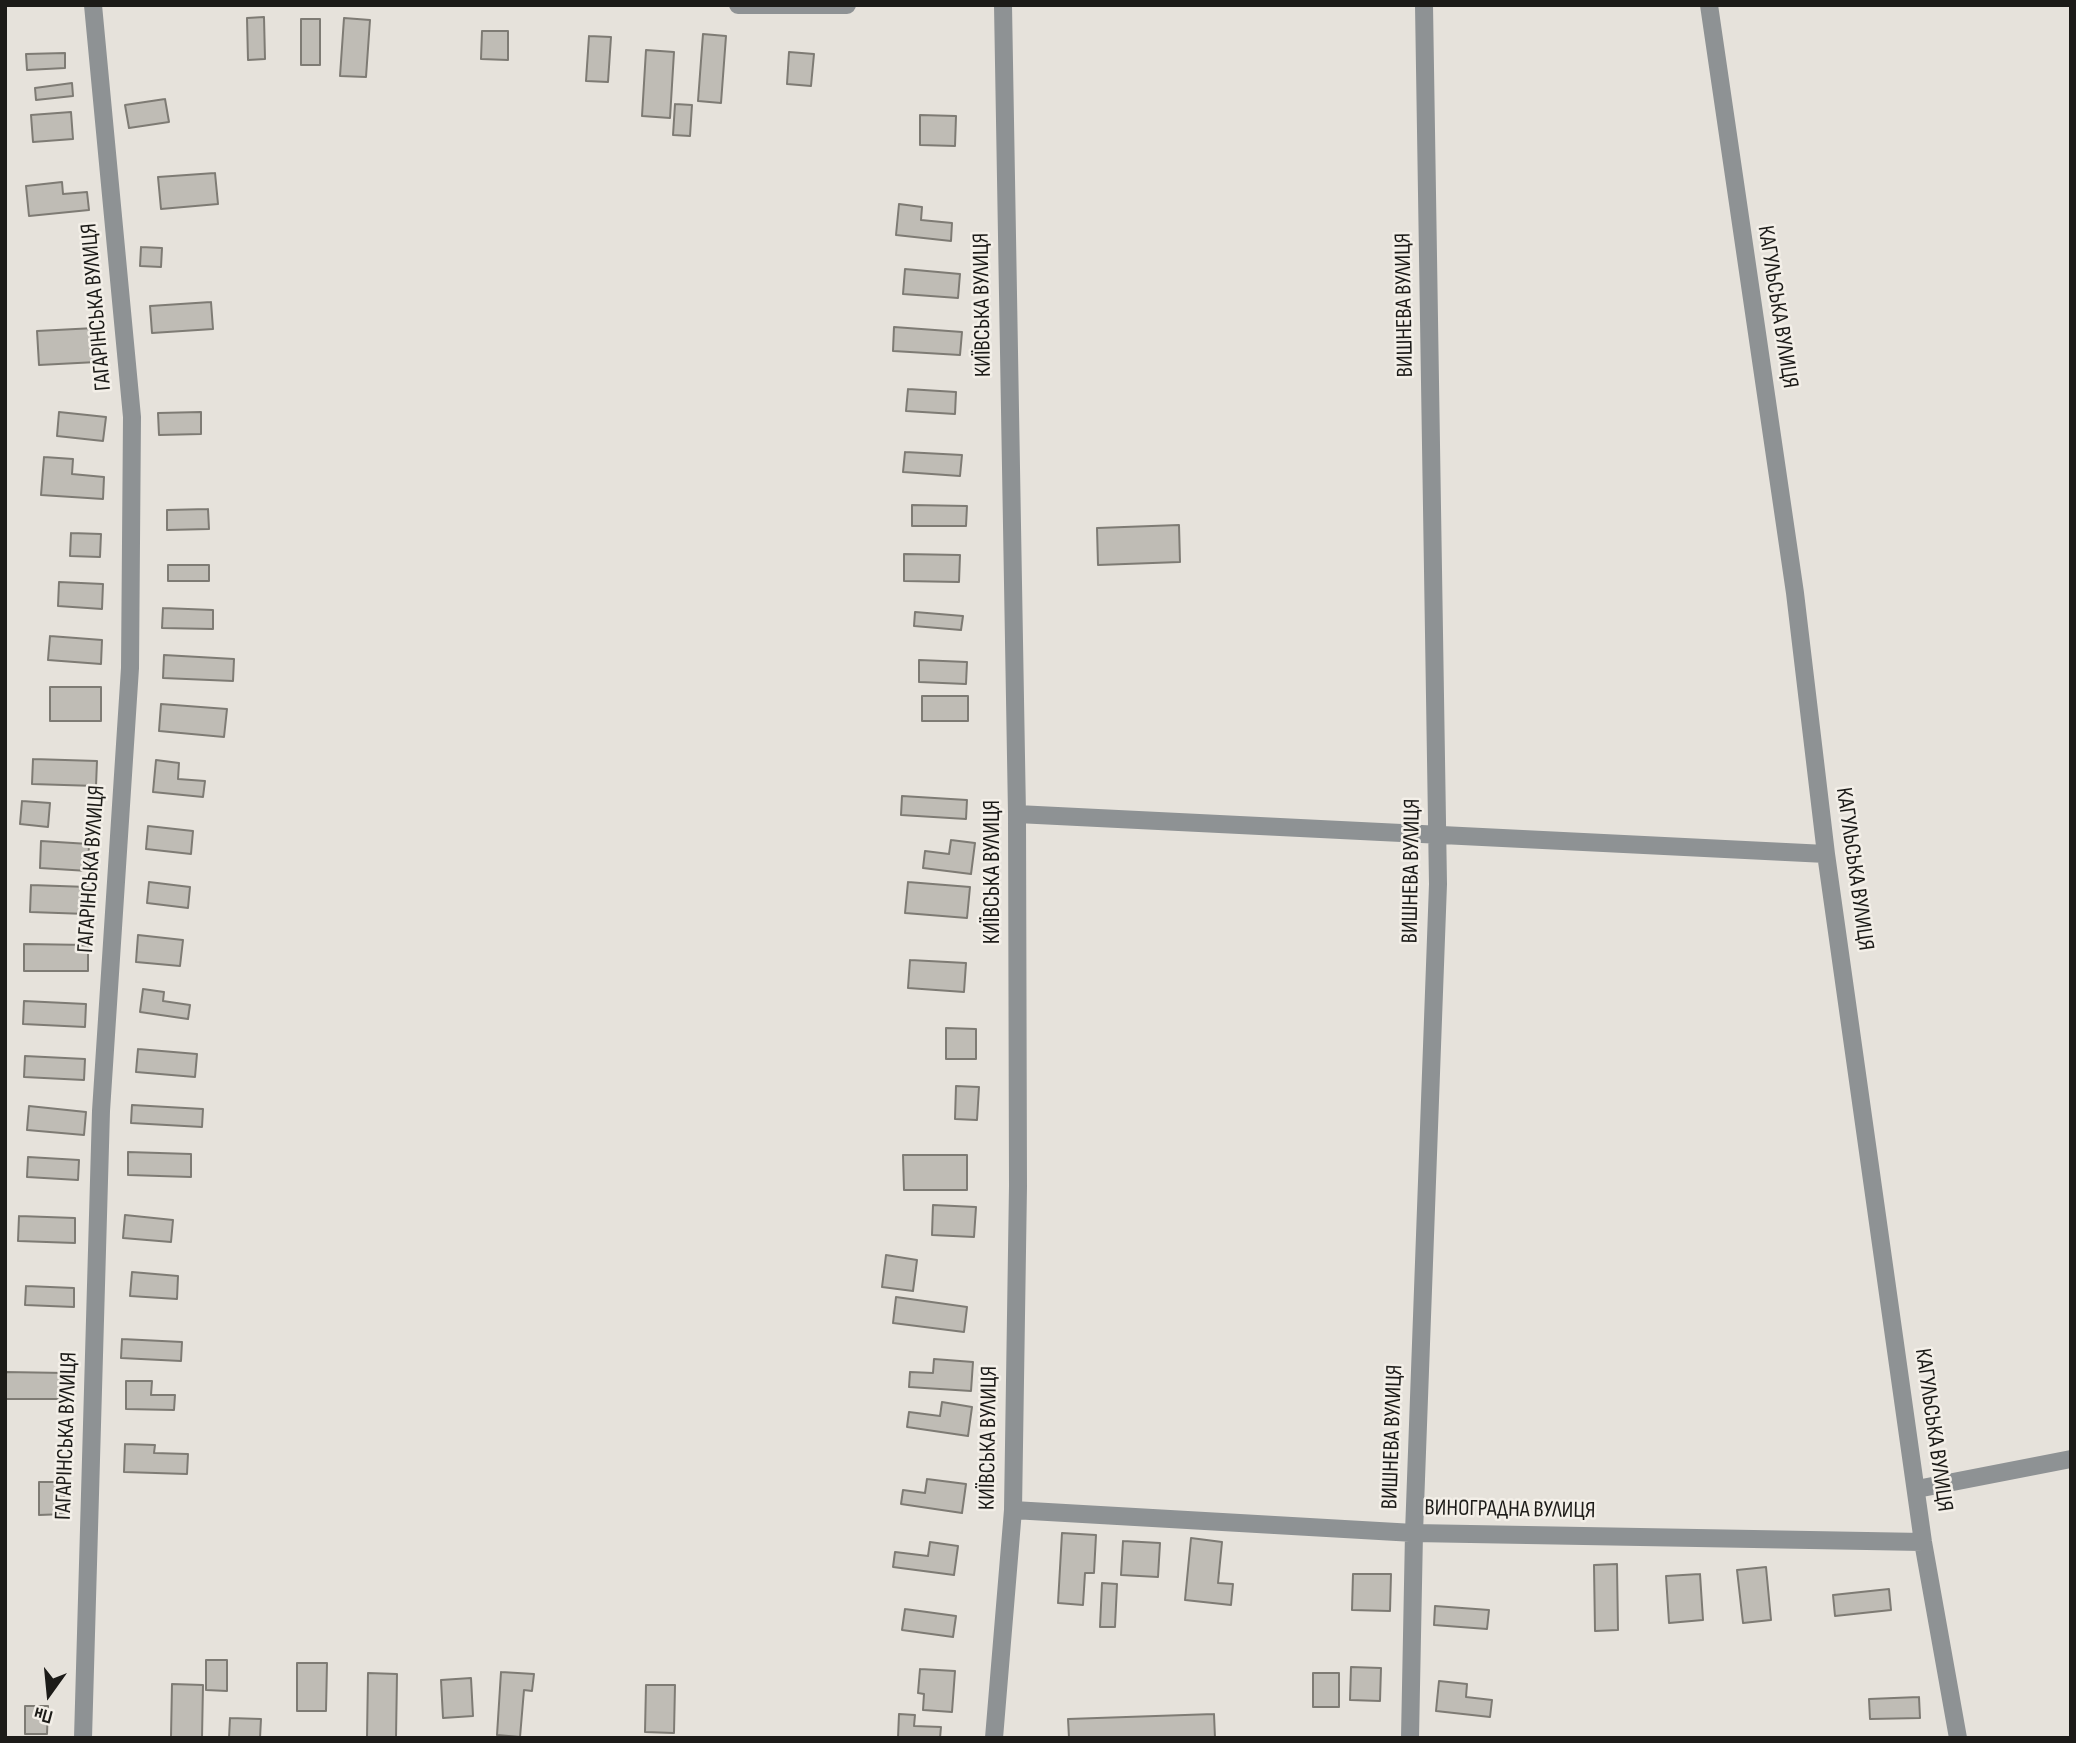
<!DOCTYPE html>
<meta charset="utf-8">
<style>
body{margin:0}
#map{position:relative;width:2076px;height:1743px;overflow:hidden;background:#e6e2db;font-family:"Sofia Sans Condensed",sans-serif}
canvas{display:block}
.frame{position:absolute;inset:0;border:7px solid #1c1b18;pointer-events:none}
.north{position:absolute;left:14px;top:1659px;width:70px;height:70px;-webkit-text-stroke:5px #f3efe8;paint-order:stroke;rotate:195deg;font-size:19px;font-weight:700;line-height:28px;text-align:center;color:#1c1b18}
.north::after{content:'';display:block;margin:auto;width:24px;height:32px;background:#1c1b18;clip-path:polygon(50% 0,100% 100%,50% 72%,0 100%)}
</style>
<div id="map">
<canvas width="2076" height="1743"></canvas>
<div class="frame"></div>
<div class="north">Пн</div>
</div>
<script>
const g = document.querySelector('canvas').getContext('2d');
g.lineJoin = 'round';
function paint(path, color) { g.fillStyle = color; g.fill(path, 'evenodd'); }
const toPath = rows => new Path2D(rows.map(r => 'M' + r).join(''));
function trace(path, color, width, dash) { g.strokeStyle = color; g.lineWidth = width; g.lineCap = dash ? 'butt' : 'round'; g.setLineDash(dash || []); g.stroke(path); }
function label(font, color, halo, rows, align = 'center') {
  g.font = font + ' "Sofia Sans Condensed",sans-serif'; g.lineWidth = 5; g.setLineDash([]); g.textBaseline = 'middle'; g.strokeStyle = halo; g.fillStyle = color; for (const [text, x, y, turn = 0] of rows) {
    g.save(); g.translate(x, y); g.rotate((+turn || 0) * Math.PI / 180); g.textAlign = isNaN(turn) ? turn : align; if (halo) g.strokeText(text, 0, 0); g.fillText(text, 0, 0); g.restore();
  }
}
const building = toPath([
 [264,17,265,59,248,60,247,18,264,17],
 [344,18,370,20,366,77,340,76,344,18],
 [301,19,320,19,320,65,301,65,301,19],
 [482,31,508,31,508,60,481,59,482,31],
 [703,34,726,36,721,103,698,101,703,34],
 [589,36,611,37,608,82,586,81,589,36],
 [646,50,674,52,670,118,642,116,646,50],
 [789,52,814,54,811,86,787,84,789,52],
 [65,53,65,68,27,70,26,54,65,53],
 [72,83,73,96,36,100,35,88,72,83],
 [165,99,169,122,129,128,125,105,165,99],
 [675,104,692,105,690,136,673,135,675,104],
 [71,112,73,139,33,142,31,115,71,112],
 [920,115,956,116,955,146,920,145,920,115],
 [215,173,218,204,161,209,158,177,215,173],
 [62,182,63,194,87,192,89,210,29,216,26,186,62,182],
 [899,204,922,207,921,220,952,223,951,241,896,235,899,204],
 [141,247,162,248,161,267,140,266,141,247],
 [905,269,960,274,958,298,903,294,905,269],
 [211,302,213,329,152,333,150,306,211,302],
 [894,327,962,332,960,355,893,351,894,327],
 [95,328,97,362,39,365,37,331,95,328],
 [908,389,956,392,955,414,906,411,908,389],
 [59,412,106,417,103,441,57,436,59,412],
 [201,412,201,434,159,435,158,413,201,412],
 [905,452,962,455,960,476,903,472,905,452],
 [44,457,73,459,72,474,104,477,103,499,41,495,44,457],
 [912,505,967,506,966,526,912,526,912,505],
 [208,509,209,529,167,530,167,510,208,509],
 [1179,525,1180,562,1098,565,1097,528,1179,525],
 [71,533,101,534,100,557,70,556,71,533],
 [904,554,960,555,959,582,904,581,904,554],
 [168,565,209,565,209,581,168,581,168,565],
 [59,582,103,584,102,609,58,606,59,582],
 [163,608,213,610,213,629,162,628,163,608],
 [915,612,963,616,961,630,914,626,915,612],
 [50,636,102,640,101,664,48,660,50,636],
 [164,655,234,659,233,681,163,678,164,655],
 [919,660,967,662,966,684,919,682,919,660],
 [50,687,101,687,101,721,50,721,50,687],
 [922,696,968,696,968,721,922,721,922,696],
 [161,704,227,709,224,737,159,731,161,704],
 [33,759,97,761,96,786,32,784,33,759],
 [156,760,179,763,178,779,205,781,203,797,153,792,156,760],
 [902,796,967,800,966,819,901,815,902,796],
 [22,801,50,803,48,827,20,824,22,801],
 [148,826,193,831,191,854,146,849,148,826],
 [951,840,975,843,971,874,923,868,925,851,949,854,951,840],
 [41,841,89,844,88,871,40,868,41,841],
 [149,882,190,887,188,908,147,903,149,882],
 [908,882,970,887,967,918,905,913,908,882],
 [31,885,88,887,87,914,30,912,31,885],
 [138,935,183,940,180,966,136,962,138,935],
 [24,944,88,945,88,971,24,971,24,944],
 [910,960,966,963,964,992,908,988,910,960],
 [143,989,164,992,163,1001,190,1005,188,1019,140,1012,143,989],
 [24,1001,86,1004,85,1027,23,1024,24,1001],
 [946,1028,976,1029,976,1059,946,1059,946,1028],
 [138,1049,197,1054,195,1077,136,1072,138,1049],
 [25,1056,85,1059,84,1080,24,1077,25,1056],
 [956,1086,979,1087,977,1120,955,1119,956,1086],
 [132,1105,203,1109,202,1127,131,1123,132,1105],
 [29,1106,86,1112,84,1135,27,1130,29,1106],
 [128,1152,191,1154,191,1177,128,1175,128,1152],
 [903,1155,967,1155,967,1190,904,1190,903,1155],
 [28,1157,79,1160,78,1180,27,1177,28,1157],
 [933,1205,976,1207,974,1237,932,1235,933,1205],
 [125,1215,173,1220,171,1242,123,1238,125,1215],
 [19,1216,75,1218,75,1243,18,1241,19,1216],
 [886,1255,917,1260,913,1291,882,1287,886,1255],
 [132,1272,178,1276,177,1299,130,1296,132,1272],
 [26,1286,74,1288,74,1307,25,1305,26,1286],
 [896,1297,967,1307,964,1332,893,1323,896,1297],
 [122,1339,182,1342,181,1361,121,1358,122,1339],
 [934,1359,973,1362,971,1391,909,1387,910,1372,933,1373,934,1359],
 [5,1372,66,1373,66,1399,5,1399,5,1372],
 [126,1381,152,1381,151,1395,175,1395,174,1410,126,1409,126,1381],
 [942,1402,972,1407,968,1436,907,1427,909,1412,940,1416,942,1402],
 [125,1444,155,1445,154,1453,188,1454,187,1474,124,1472,125,1444],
 [927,1479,966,1484,962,1513,901,1504,903,1490,925,1493,927,1479],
 [39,1482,64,1482,65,1514,39,1515,39,1482],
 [1062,1533,1096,1535,1094,1573,1085,1573,1083,1605,1058,1603,1062,1533],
 [1191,1538,1222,1542,1218,1583,1233,1584,1231,1605,1185,1600,1191,1538],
 [1123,1541,1160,1543,1158,1577,1121,1575,1123,1541],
 [930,1542,958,1546,954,1575,893,1567,895,1552,928,1556,930,1542],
 [1617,1564,1618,1630,1595,1631,1594,1565,1617,1564],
 [1766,1567,1771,1620,1743,1623,1737,1570,1766,1567],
 [1353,1574,1391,1574,1390,1611,1352,1610,1353,1574],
 [1700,1574,1703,1620,1669,1623,1666,1576,1700,1574],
 [1102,1583,1117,1584,1115,1627,1100,1627,1102,1583],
 [1889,1589,1891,1610,1835,1616,1833,1595,1889,1589],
 [1435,1606,1489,1610,1487,1629,1434,1625,1435,1606],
 [905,1609,956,1616,953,1637,902,1630,905,1609],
 [206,1660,227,1660,227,1691,206,1690,206,1660],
 [297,1663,327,1663,326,1711,297,1711,297,1663],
 [1351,1667,1381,1668,1380,1701,1350,1700,1351,1667],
 [920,1669,955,1671,952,1712,923,1710,924,1694,918,1693,920,1669],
 [501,1672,534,1674,532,1691,524,1690,520,1737,497,1735,501,1672],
 [368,1673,397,1674,396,1738,367,1738,368,1673],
 [1313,1673,1339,1673,1339,1707,1313,1707,1313,1673],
 [471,1678,473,1716,443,1718,441,1680,471,1678],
 [1439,1681,1467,1684,1466,1697,1492,1700,1490,1717,1436,1711,1439,1681],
 [172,1684,203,1685,202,1738,171,1737,172,1684],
 [646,1685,675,1685,674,1733,645,1732,646,1685],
 [1919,1697,1920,1718,1870,1719,1869,1699,1919,1697],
 [25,1706,48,1706,47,1734,25,1734,25,1706],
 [899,1714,915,1715,914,1726,941,1727,940,1738,898,1738,899,1714],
 [1214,1714,1215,1738,1069,1738,1068,1719,1214,1714],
 [230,1718,261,1719,260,1738,229,1738,230,1718]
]);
paint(building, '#bfbcb5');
trace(building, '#7e7b74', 2);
trace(toPath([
 [738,5,847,5],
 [1709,5,1795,593,1826,854,1923,1542,1958,1738],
 [1017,814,1826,854],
 [1917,1489,2071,1459],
 [1013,1510,1414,1533,1923,1542],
 [83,1738,101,1111,130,668,132,417,93,5],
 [994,1738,1013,1510,1018,1186,1017,814,1003,5],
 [1410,1738,1414,1533,1438,884,1424,5]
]), '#8e9294', 18);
label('23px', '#1c1b18', '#f3efe8', [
 ["КИЇВСЬКА ВУЛИЦЯ",983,305,-91],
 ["ВИШНЕВА ВУЛИЦЯ",1405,305,-91],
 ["ГАГАРІНСЬКА ВУЛИЦЯ",97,307,-95],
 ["КАГУЛЬСЬКА ВУЛИЦЯ",1777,307,81],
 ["ГАГАРІНСЬКА ВУЛИЦЯ",92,869,-86],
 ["КАГУЛЬСЬКА ВУЛИЦЯ",1854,869,82],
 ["ВИШНЕВА ВУЛИЦЯ",1412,871,-89],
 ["КИЇВСЬКА ВУЛИЦЯ",993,872,-90],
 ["КАГУЛЬСЬКА ВУЛИЦЯ",1933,1430,82],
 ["ГАГАРІНСЬКА ВУЛИЦЯ",67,1436,-88],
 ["ВИШНЕВА ВУЛИЦЯ",1393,1437,-88],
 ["КИЇВСЬКА ВУЛИЦЯ",989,1438,-89],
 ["ВИНОГРАДНА ВУЛИЦЯ",1510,1510,1]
]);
</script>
